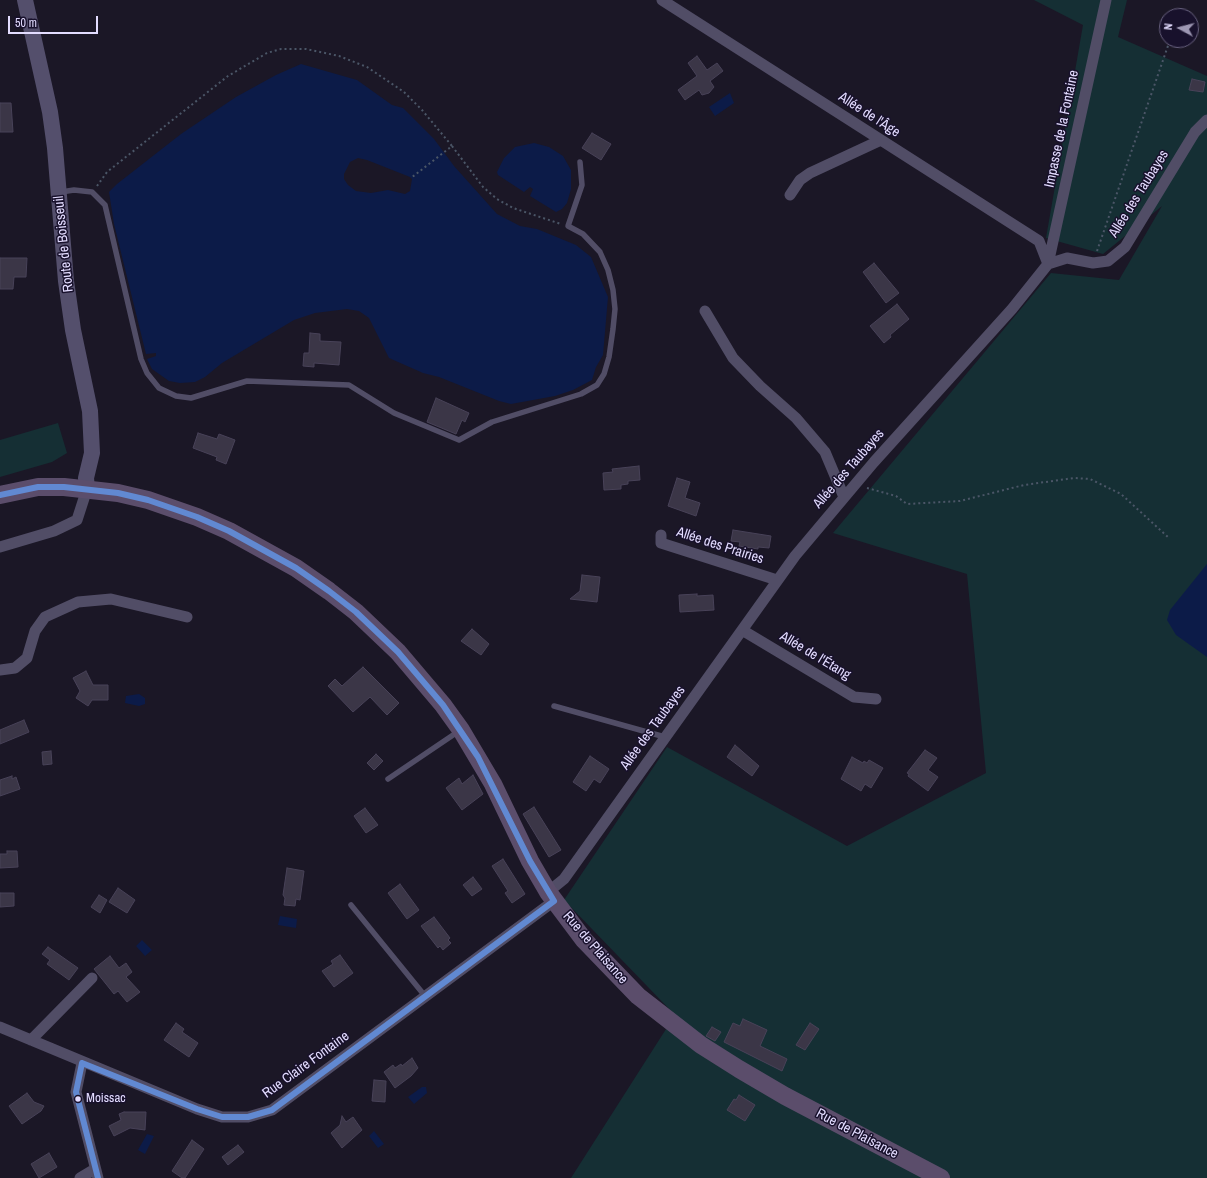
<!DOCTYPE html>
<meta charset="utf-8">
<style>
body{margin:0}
#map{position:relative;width:1207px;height:1178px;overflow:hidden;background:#1b1726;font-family:"Archivo Narrow",sans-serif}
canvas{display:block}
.north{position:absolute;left:1159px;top:8px;width:40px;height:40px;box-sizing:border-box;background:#18112c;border:1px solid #696280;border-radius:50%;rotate:277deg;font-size:11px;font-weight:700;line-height:16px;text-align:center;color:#e3dcff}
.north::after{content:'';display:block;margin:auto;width:14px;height:18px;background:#9d97b3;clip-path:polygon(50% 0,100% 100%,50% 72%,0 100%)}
.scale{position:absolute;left:8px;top:16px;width:90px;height:18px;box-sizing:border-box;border:2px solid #e3dcff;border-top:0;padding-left:5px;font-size:12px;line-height:14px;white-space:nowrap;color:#e3dcff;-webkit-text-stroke:3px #18112c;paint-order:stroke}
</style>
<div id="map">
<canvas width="1207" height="1178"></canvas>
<div class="north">N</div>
<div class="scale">50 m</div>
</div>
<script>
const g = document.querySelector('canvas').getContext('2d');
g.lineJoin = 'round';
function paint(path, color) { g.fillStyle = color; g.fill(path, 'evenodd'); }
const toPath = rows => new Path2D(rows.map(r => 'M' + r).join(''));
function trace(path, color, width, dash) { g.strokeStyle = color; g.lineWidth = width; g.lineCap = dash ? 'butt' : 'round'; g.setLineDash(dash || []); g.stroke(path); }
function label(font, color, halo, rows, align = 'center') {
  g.font = font + ' "Archivo Narrow",sans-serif'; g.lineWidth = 3; g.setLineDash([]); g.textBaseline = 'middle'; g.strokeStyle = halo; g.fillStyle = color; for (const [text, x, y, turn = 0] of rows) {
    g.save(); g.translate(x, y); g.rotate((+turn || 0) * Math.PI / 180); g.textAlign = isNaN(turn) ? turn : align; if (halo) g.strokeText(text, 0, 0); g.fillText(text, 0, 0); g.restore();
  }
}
paint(toPath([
 [1034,0,1127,0,1118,37,1207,76,1207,1178,571,1178,675,1015,564,900,667,747,847,846,986,773,967,574,833,533,1051,273,1119,280,1162,206,1103,254,1046,238,1083,25],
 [58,423,67,453,52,462,0,477,0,440]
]), '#152f34');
paint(toPath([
 [301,64,357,80,392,105,403,108,434,139,454,166,497,214,520,226,537,229,576,245,591,257,608,297,603,355,596,367,592,380,573,390,555,396,511,404,499,401,439,377,423,373,389,358,369,318,359,311,347,309,315,313,294,320,222,363,205,377,195,382,180,383,169,381,152,369,147,359,156,356,156,353,146,354,114,224,109,192,117,184,181,134,236,97,276,75],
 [358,158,367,160,410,177,412,179,410,191,405,194,388,190,371,193,356,191,348,185,344,179,344,174,350,162],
 [730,93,734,103,715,116,709,107],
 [534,143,549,147,563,156,571,170,571,189,567,203,562,209,556,212,530,196,533,189,530,187,524,192,498,175,497,172,504,158,515,147],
 [1207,564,1207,657,1176,635,1167,620,1170,610],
 [139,694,145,698,145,704,139,706,125,703,126,696],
 [280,916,297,919,296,928,278,925],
 [142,940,152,950,145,956,136,946],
 [422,1087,426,1087,427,1093,414,1104,408,1097],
 [374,1131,384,1144,378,1148,369,1136],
 [147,1134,154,1136,145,1154,138,1150]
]), '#0c1b48');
const building = toPath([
 [697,56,707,70,717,63,723,71,710,81,714,87,709,93,702,95,699,90,685,100,678,90,697,76,688,63,697,56],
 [1192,79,1205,82,1203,92,1189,90,1192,79],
 [0,103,11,103,13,132,0,132,0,103],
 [592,133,611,144,601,160,582,148,592,133],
 [0,258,27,258,26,277,14,277,13,289,0,289,0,258],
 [874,263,899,293,886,303,863,272,874,263],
 [897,304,909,319,890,335,891,337,884,343,870,326,897,304],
 [310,333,320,334,320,341,341,342,339,365,314,363,314,367,303,366,304,353,309,353,310,333],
 [436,398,469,413,465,422,462,420,456,434,427,422,436,398],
 [198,433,217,439,219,434,235,440,226,464,216,460,217,457,193,448,198,433],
 [639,466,640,480,628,481,628,484,621,485,621,489,604,490,603,473,613,472,612,469,639,466],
 [677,478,690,482,685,498,700,503,696,516,668,506,677,478],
 [733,530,771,536,769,548,758,547,758,549,739,546,740,542,731,541,733,530],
 [582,575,600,577,597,602,570,599,580,591,582,575],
 [697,594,697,596,713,595,714,610,680,612,679,595,697,594],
 [472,629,489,644,481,655,461,641,472,629],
 [363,667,399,703,387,715,370,697,353,712,328,686,335,679,342,686,363,667],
 [86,671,93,685,108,685,108,700,92,700,88,706,76,698,80,691,73,678,86,671],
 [24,720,29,732,0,744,0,730,24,720],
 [735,745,759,766,752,776,727,757,735,745],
 [925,750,937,758,928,770,938,777,928,791,908,776,909,774,907,773,925,750],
 [51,751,52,764,43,765,42,752,51,751],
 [376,754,383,761,374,770,367,763,376,754],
 [590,756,609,769,600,783,594,779,586,791,573,782,590,756],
 [852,757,863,763,864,761,867,763,869,760,883,768,871,788,865,784,861,791,841,779,852,757],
 [473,775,483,794,462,810,446,788,459,778,462,784,473,775],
 [12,776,12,779,16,777,20,789,0,796,0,780,12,776],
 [534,807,561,850,549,857,523,814,534,807],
 [365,808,378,825,366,833,354,816,365,808],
 [7,851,17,851,18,867,0,868,0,854,7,854,7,851],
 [503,859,525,894,512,903,505,893,508,891,492,866,503,859],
 [287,868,304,871,300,900,296,899,295,906,284,905,285,898,283,895,287,868],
 [473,877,482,889,472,896,463,885,473,877],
 [400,884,419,910,407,919,388,893,400,884],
 [118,888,135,900,127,913,109,902,118,888],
 [0,893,14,893,14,906,0,907,0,893],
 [99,895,107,900,100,913,91,907,99,895],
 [434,917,450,938,448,940,451,943,443,950,440,946,438,948,421,926,434,917],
 [48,947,78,968,69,980,47,964,50,960,42,954,48,947],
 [340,955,353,973,334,987,322,971,333,964,331,961,340,955],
 [110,956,119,968,126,963,132,972,126,977,140,992,127,1002,118,991,114,994,94,969,110,956],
 [743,1019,767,1030,760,1046,787,1059,782,1071,724,1042,733,1023,740,1026,743,1019],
 [176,1023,184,1029,182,1032,198,1043,189,1057,164,1040,176,1023],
 [810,1023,819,1029,805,1050,796,1045,810,1023],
 [712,1027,721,1032,715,1041,706,1036,712,1027],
 [412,1058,418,1068,411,1076,395,1088,384,1072,393,1065,395,1068,401,1064,402,1066,412,1058],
 [374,1080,386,1081,385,1102,372,1101,374,1080],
 [27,1093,34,1102,44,1106,41,1111,22,1124,9,1106,27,1093],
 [739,1095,755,1105,745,1121,727,1110,734,1099,736,1100,739,1095],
 [124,1112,146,1112,145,1130,130,1128,114,1136,109,1126,121,1120,119,1114,124,1112],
 [342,1116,346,1122,353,1117,362,1130,342,1148,331,1133,340,1125,342,1116],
 [192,1140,204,1149,185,1178,182,1178,172,1171,192,1140],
 [238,1145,244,1152,228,1165,222,1157,238,1145],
 [49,1153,57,1167,39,1178,31,1164,49,1153]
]);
paint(building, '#3b3647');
trace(building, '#484258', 1);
trace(toPath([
 [452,146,483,187,497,199,513,208,561,224],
 [97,186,107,172,228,76,267,53,281,49,306,49,339,56,367,67,404,92,422,110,452,146,411,178],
 [1097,251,1170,40],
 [867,488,896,496,907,504,960,501,1024,485,1074,478,1090,479,1121,494,1169,538]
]), '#4b5667', 2, [2, 3]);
trace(toPath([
 [61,192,74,190,92,192,105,205,141,359,147,373,159,388,176,396,191,398,247,381,349,385,394,413,459,440,492,422,581,394,597,385,604,374,609,357,613,329,615,309,613,290,608,270,600,252,583,234,568,226,582,185,580,162],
 [554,706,665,737],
 [388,779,459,731],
 [351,905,425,996]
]), '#514d66', 5.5);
trace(toPath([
 [662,0,1039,241,1048,264],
 [790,195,800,180,810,173,881,140],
 [1048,264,1106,0],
 [705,311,733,358,760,386,796,418,825,452,844,497],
 [661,535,661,543,777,580],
 [0,547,54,531,77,520,87,489],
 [742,630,854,697,876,699],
 [0,670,15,668,27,658,35,631,45,617,78,602,111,599,187,617],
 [548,892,564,879,795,556,874,462,1012,309,1048,264,1067,258,1093,263,1108,261,1125,247,1195,132,1207,120],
 [0,1027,197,1109,222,1117,248,1117,272,1110,554,901],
 [31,1040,92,978],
 [82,1063,76,1092,98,1178],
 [80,1178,95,1169]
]), '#514d66', 11);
trace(toPath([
 [25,0,50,112,55,148,66,281,73,330,90,411,92,453,86,478,87,489]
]), '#544f6c', 16);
trace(toPath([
 [0,495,38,487,64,487,118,493,148,500,197,517,229,531,296,568,329,591,356,612,398,652,443,705,461,730,493,784,530,861,548,892,584,940,638,996,701,1045,739,1069,785,1096,941,1178]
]), '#5b4d6b', 18);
trace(toPath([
 [0,495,38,487,64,487,118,493,148,500,197,517,229,531,296,568,329,591,356,612,398,652,443,705,478,757,530,861,554,901],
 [82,1063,197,1109,222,1117,248,1117,272,1110,554,901],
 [82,1063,76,1092,98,1178]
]), '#6189d2', 6);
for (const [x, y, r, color] of [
 [78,1099,3.5,"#e3dcff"]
]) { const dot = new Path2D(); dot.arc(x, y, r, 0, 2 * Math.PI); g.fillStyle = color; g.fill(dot); trace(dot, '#18112c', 1.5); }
label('13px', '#e3dcff', '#18112c', [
 ["Moissac",86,1099]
], 'left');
label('14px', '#e3dcff', '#18112c', [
 ["Allée de l'Âge",869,115,33],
 ["Impasse de la Fontaine",1062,129,-78],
 ["Allée des Taubayes",1139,194,-58],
 ["Route de Boisseuil",64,244,-96],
 ["Allée des Taubayes",849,469,-49],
 ["Allée des Prairies",720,546,18],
 ["Allée de l'Étang",815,656,31],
 ["Allée des Taubayes",653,728,-54],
 ["Rue de Plaisance",595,948,49],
 ["Rue Claire Fontaine",306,1065,-36],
 ["Rue de Plaisance",857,1134,28]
]);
</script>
